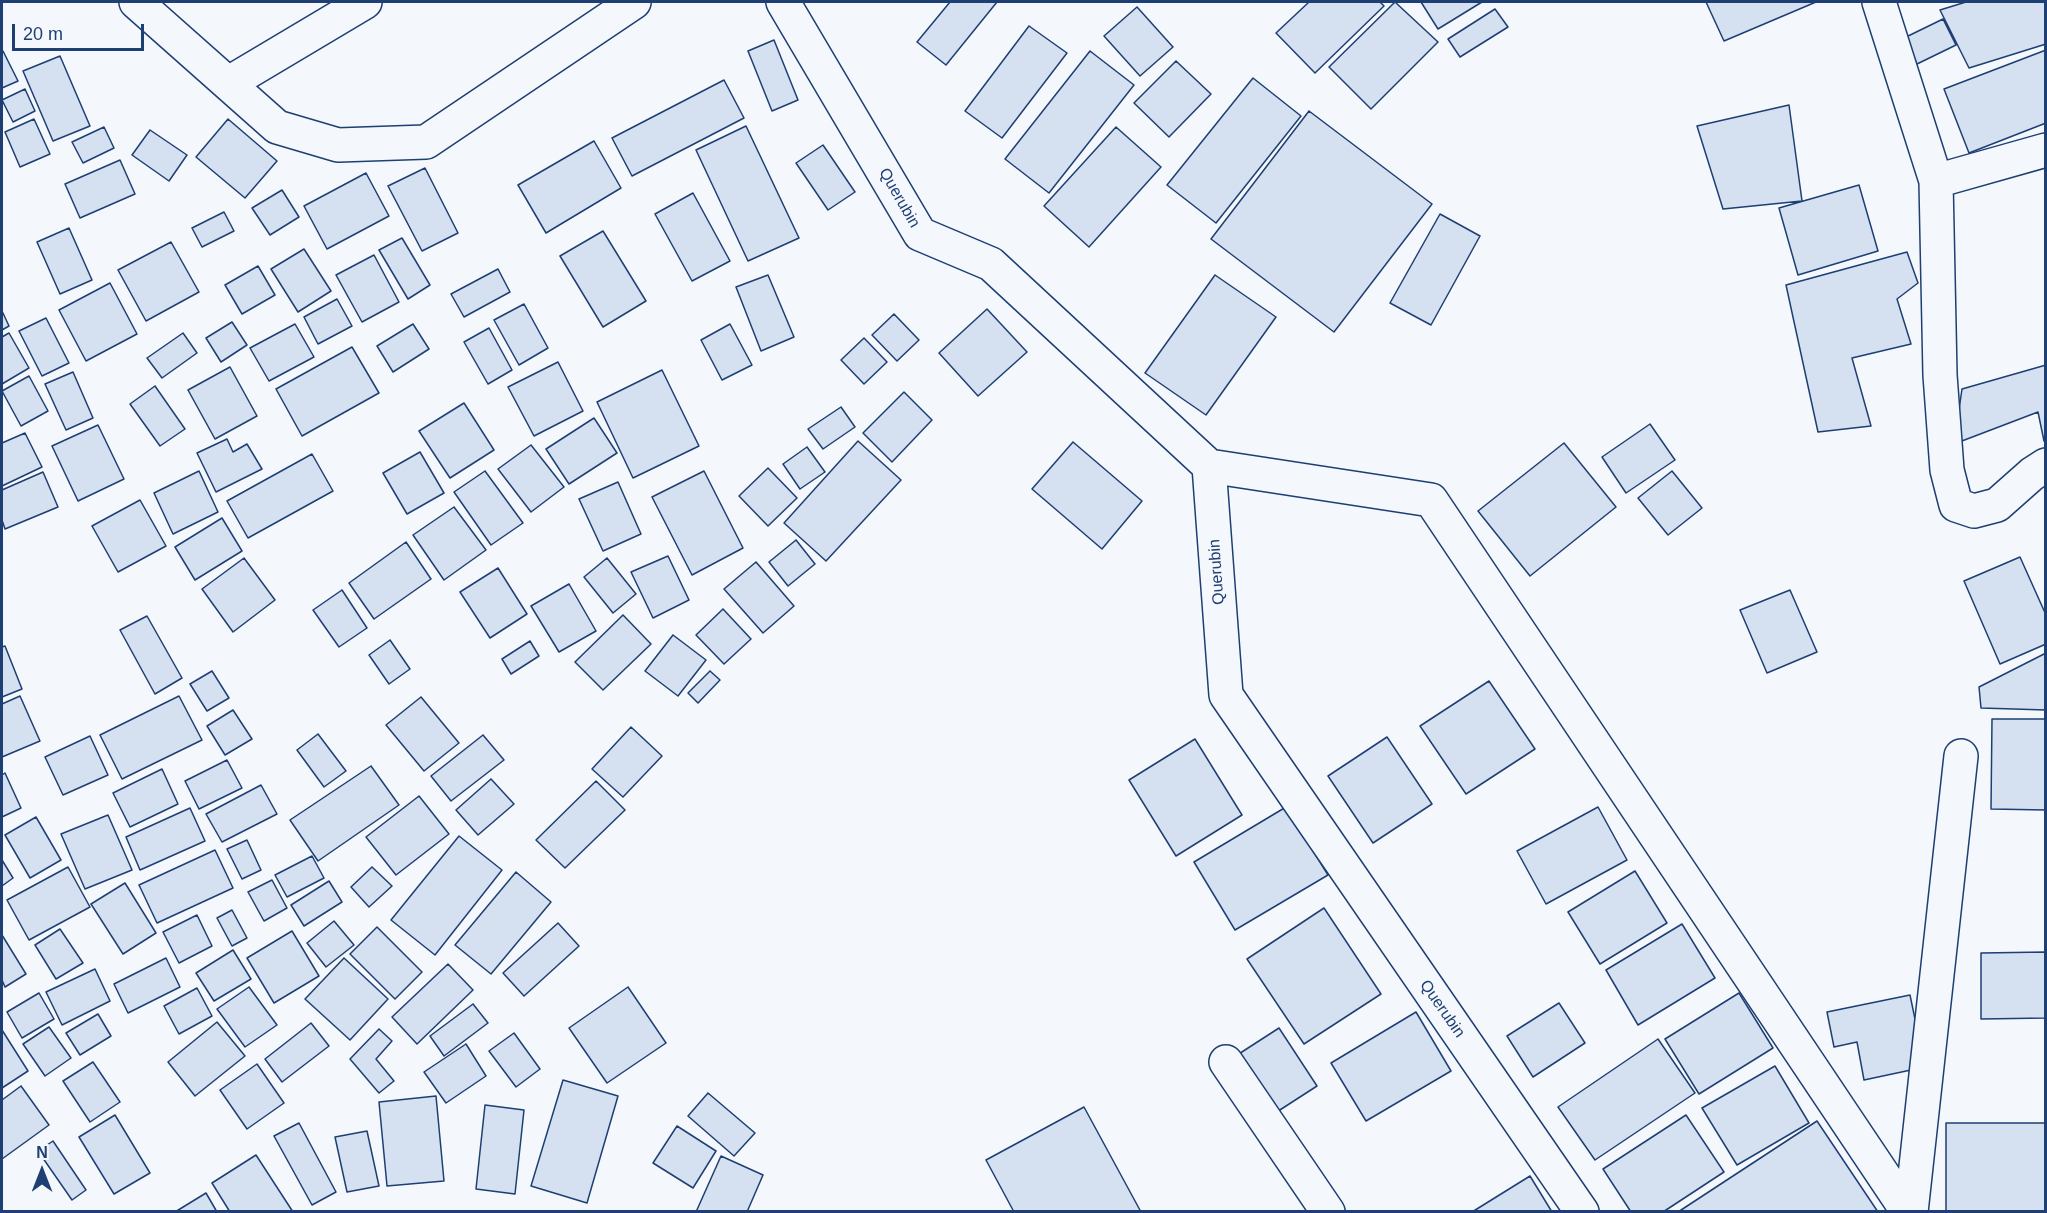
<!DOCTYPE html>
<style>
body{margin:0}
#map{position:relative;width:2047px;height:1213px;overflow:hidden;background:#f4f7fb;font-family:Arial,sans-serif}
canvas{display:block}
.frame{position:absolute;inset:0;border:3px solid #1d3f73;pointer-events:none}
.north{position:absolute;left:12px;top:1141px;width:60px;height:60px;-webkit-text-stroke:4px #f4f7fb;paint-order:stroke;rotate:0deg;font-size:16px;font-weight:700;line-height:24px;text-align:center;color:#1d3f73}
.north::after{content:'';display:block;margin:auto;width:21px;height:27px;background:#1d3f73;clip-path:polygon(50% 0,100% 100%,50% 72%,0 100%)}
.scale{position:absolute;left:12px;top:24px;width:132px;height:27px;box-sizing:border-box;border:3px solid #1d3f73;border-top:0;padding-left:8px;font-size:18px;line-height:21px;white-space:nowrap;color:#1d3f73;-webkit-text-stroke:4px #f4f7fb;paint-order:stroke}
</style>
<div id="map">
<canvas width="2047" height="1213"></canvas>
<div class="frame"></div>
<div class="north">N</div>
<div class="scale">20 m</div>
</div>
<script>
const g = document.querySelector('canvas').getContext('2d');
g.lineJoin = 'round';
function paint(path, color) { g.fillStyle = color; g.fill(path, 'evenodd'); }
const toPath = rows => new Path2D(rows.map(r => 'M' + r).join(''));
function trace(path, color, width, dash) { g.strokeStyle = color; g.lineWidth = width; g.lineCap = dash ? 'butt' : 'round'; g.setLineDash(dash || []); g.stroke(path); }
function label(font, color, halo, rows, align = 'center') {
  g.font = font + ' Arial,sans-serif'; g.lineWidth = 4.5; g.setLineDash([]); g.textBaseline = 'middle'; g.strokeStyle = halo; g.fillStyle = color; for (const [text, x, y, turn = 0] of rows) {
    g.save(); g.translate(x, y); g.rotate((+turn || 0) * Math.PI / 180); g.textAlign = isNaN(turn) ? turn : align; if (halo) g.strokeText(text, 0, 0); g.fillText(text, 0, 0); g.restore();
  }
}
const building = toPath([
 [950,2,997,2,946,65,917,42,950,2],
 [1309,2,1380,2,1384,6,1315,73,1276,33,1309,2],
 [1395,2,1438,42,1371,109,1329,67,1395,2],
 [1421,2,1482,2,1438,29,1421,2],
 [1706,2,1816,2,1724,41,1706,2],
 [1966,2,2046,2,2046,44,1969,68,1940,10,1966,2],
 [1137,7,1173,47,1140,76,1104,36,1137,7],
 [1495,9,1508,27,1460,57,1448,39,1495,9],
 [1943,19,1956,45,1917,64,1904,38,1943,19],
 [1029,26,1067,53,1002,138,965,111,1029,26],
 [774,40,798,100,772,111,748,51,774,40],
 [2046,50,2046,123,1969,153,1944,89,2046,50],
 [2,51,3,51,18,81,2,88,2,51],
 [1090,51,1134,85,1049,193,1005,159,1090,51],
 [60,56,90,126,53,141,23,71,60,56],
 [1176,61,1211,94,1169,137,1134,103,1176,61],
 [1253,78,1301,116,1216,223,1167,185,1253,78],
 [724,80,744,118,632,176,612,138,724,80],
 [25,89,35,111,13,122,2,100,25,89],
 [1789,105,1802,201,1723,209,1697,126,1789,105],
 [1309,111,1432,204,1334,332,1211,239,1309,111],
 [34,119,50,154,20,167,5,132,34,119],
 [228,119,277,161,245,198,196,157,228,119],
 [746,126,799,238,748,261,696,150,746,126],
 [104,127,114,148,83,163,72,142,104,127],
 [1116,127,1161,167,1089,247,1044,206,1116,127],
 [150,130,187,155,169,181,132,155,150,130],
 [594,141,621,188,546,233,518,185,594,141],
 [823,145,855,192,828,210,796,163,823,145],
 [120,160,135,194,80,218,65,184,120,160],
 [425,168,458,233,422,251,388,186,425,168],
 [366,173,389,216,327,249,304,206,366,173],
 [1859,185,1878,251,1798,275,1779,208,1859,185],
 [282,190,299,217,270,235,252,208,282,190],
 [693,193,730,261,692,281,655,214,693,193],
 [224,212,234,231,202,247,192,228,224,212],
 [1440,214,1480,236,1431,325,1390,303,1440,214],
 [69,228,92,280,60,294,37,242,69,228],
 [603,231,646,301,603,327,560,256,603,231],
 [402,238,430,285,408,299,379,250,402,238],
 [171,242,199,292,146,321,118,270,171,242],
 [304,249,331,291,298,312,271,269,304,249],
 [1907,252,1918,283,1897,299,1911,344,1852,358,1871,426,1818,432,1786,285,1907,252],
 [374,255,399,302,362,322,336,275,374,255],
 [258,266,275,295,242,314,225,285,258,266],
 [498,269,510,292,464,317,451,294,498,269],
 [768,275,794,337,761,351,736,287,768,275],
 [1215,275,1276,317,1206,415,1145,373,1215,275],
 [110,283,137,334,86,361,59,310,110,283],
 [337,299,352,326,318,344,304,317,337,299],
 [524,304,548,348,519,365,494,320,524,304],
 [987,309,1027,352,978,396,939,353,987,309],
 [2,311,9,326,2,330,2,311],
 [894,314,919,340,897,361,872,335,894,314],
 [46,318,69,363,42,376,19,331,46,318],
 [232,322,247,345,221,362,206,338,232,322],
 [295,324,314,357,269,381,250,348,295,324],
 [413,324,429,349,393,372,377,346,413,324],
 [730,324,752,365,722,380,701,340,730,324],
 [489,328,512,370,488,384,464,342,489,328],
 [9,333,29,368,2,384,2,337,9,333],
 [183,333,197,353,162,378,147,358,183,333],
 [864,338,887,362,864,384,841,360,864,338],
 [352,347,379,393,302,436,276,389,352,347],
 [558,362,583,411,534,436,508,387,558,362],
 [2046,365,2046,441,2044,441,2038,412,1954,444,1962,389,2046,365],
 [230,367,257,416,215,439,188,390,230,367],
 [662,370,699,446,633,478,597,402,662,370],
 [73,372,93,418,66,430,45,384,73,372],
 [29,376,48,411,21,426,2,391,29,376],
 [155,386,185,429,160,446,130,404,155,386],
 [904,392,932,420,892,462,863,433,904,392],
 [464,403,494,450,450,478,419,431,464,403],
 [841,407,855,427,823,449,808,429,841,407],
 [594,418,617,453,569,484,546,449,594,418],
 [1650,424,1675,460,1626,493,1602,457,1650,424],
 [98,425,124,479,78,501,52,446,98,425],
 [25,433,42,467,2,486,2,443,25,433],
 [227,439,233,452,247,444,262,469,216,492,197,453,227,439],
 [858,441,901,480,826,561,784,523,858,441],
 [1073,442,1142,501,1102,549,1032,489,1073,442],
 [1564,443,1616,507,1530,576,1478,511,1564,443],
 [531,445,564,487,531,512,498,469,531,445],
 [807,447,825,472,800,489,783,464,807,447],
 [420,452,444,493,407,514,383,473,420,452],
 [312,454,333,491,248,538,227,501,312,454],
 [768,468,797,498,768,526,739,496,768,468],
 [199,471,218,512,173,534,154,493,199,471],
 [485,471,523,523,491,545,454,492,485,471],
 [704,471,743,548,692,575,652,497,704,471],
 [1672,471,1702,508,1668,535,1638,498,1672,471],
 [43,472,58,507,5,529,2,520,2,490,43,472],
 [618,482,641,534,603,551,579,499,618,482],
 [140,500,166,546,118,572,92,526,140,500],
 [454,507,486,550,444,580,413,535,454,507],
 [222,518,242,551,195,580,175,547,222,518],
 [796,540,815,564,788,586,769,562,796,540],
 [406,542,431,579,374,619,349,583,406,542],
 [668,556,689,600,653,618,631,572,668,556],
 [2020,557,2046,615,2046,644,2000,664,1964,581,2020,557],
 [244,558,275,600,233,632,202,589,244,558],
 [607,558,636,594,613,613,584,577,607,558],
 [756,562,794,606,763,633,724,589,756,562],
 [498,568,527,614,490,638,460,592,498,568],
 [569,584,596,631,559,652,531,606,569,584],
 [342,590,367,628,339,647,313,610,342,590],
 [1790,590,1817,652,1767,673,1740,610,1790,590],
 [723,609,751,639,724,664,696,635,723,609],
 [623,615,651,644,603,690,575,662,623,615],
 [147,616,182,678,155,694,120,630,147,616],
 [673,635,706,660,678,696,645,671,673,635],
 [390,640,410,669,389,684,369,655,390,640],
 [530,641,539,656,511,674,502,659,530,641],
 [5,646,22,689,2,697,2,647,5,646],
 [2046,653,2046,710,1981,708,1979,687,2046,653],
 [212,671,229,698,207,711,190,684,212,671],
 [710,671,720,680,698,703,688,693,710,671],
 [1489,681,1535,749,1466,794,1420,726,1489,681],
 [20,696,40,741,2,757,2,704,20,696],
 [179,696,202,740,122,779,100,735,179,696],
 [421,697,459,743,424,771,386,725,421,697],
 [233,710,252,739,225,755,207,726,233,710],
 [1992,719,2046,719,2046,810,1991,809,1992,719],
 [631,727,662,756,623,797,592,769,631,727],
 [318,734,346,771,324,787,297,750,318,734],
 [483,735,504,760,451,801,431,776,483,735],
 [90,736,108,775,63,795,45,757,90,736],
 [1387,737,1432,804,1373,843,1328,776,1387,737],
 [1195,739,1242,815,1176,856,1129,780,1195,739],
 [227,760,242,788,199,809,185,781,227,760],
 [371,766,399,805,318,861,290,820,371,766],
 [162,769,178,804,130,827,113,793,162,769],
 [5,773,21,808,2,817,2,775,5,773],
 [491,779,514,804,478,835,456,810,491,779],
 [596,781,625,810,565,868,536,840,596,781],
 [261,785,277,814,222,842,206,814,261,785],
 [419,796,449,834,396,875,366,837,419,796],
 [1286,807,1328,875,1235,930,1194,862,1286,807],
 [1598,807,1627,860,1546,904,1517,851,1598,807],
 [190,808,205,841,140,870,126,837,190,808],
 [108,815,132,870,85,889,61,834,108,815],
 [36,817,61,860,30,878,5,835,36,817],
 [459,836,502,870,435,955,391,920,459,836],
 [247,840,261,870,242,879,227,849,247,840],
 [215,850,233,888,157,923,139,885,215,850],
 [312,856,324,878,287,897,275,875,312,856],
 [2,860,13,878,2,886,2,860],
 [68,867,90,907,29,940,7,900,68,867],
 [372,867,392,886,369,907,351,887,372,867],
 [1635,871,1667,923,1600,964,1568,912,1635,871],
 [516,872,551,902,491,974,455,945,516,872],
 [272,880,287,908,264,921,248,892,272,880],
 [329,881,342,902,304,926,291,905,329,881],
 [125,883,156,933,123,954,91,904,125,883],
 [1324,908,1381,994,1304,1044,1247,959,1324,908],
 [232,910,247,938,232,946,217,918,232,910],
 [197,915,212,946,179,963,163,932,197,915],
 [334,921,354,945,326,967,307,943,334,921],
 [558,923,579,946,524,996,503,973,558,923],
 [1682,924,1715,978,1638,1025,1606,970,1682,924],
 [377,927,422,972,395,999,350,954,377,927],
 [60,929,83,963,56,979,35,945,60,929],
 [292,931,319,976,274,1003,247,958,292,931],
 [2,935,26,974,5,987,2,980,2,935],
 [233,950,251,979,214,1001,196,973,233,950],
 [2046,952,2046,1018,1981,1019,1981,953,2046,952],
 [166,958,180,987,128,1013,114,984,166,958],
 [344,958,388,999,350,1040,305,999,344,958],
 [448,964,473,990,417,1044,392,1017,448,964],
 [95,969,110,1001,62,1025,46,992,95,969],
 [249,987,277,1025,245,1047,217,1009,249,987],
 [628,987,666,1043,607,1083,569,1028,628,987],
 [197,988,212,1016,179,1034,164,1006,197,988],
 [39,993,54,1019,22,1038,7,1012,39,993],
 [1739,993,1773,1048,1699,1094,1665,1039,1739,993],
 [1910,995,1925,1067,1864,1080,1857,1042,1834,1047,1827,1012,1910,995],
 [1559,1003,1585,1043,1533,1077,1507,1036,1559,1003],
 [473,1004,488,1023,444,1056,430,1036,473,1004],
 [1416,1012,1451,1071,1366,1121,1331,1063,1416,1012],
 [98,1014,111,1036,80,1055,66,1033,98,1014],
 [217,1022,245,1056,195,1096,168,1062,217,1022],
 [311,1023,329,1046,282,1082,265,1059,311,1023],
 [49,1027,71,1058,45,1076,23,1044,49,1027],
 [1279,1028,1317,1086,1269,1117,1231,1059,1279,1028],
 [379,1029,392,1041,376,1059,394,1081,379,1093,350,1059,379,1029],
 [2,1030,28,1071,2,1088,2,1030],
 [514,1033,540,1069,516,1087,489,1051,514,1033],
 [1658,1039,1695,1093,1595,1160,1558,1107,1658,1039],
 [466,1044,486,1076,446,1103,424,1072,466,1044],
 [93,1062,120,1102,90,1122,63,1081,93,1062],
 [257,1064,284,1103,247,1129,220,1090,257,1064],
 [1775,1066,1809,1123,1737,1165,1702,1108,1775,1066],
 [563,1080,618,1096,587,1203,531,1186,563,1080],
 [21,1086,49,1125,2,1159,2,1100,21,1086],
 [708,1093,755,1133,734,1156,688,1116,708,1093],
 [436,1096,444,1181,387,1186,379,1102,436,1096],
 [485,1105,524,1110,515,1194,476,1189,485,1105],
 [1084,1107,1141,1212,1014,1212,986,1160,1084,1107],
 [115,1115,150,1173,114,1194,79,1137,115,1115],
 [1686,1115,1724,1172,1663,1212,1631,1212,1603,1169,1686,1115],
 [1817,1121,1878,1212,1678,1212,1817,1121],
 [299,1123,336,1192,312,1205,274,1136,299,1123],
 [1946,1123,2046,1123,2046,1212,1946,1212,1946,1123],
 [677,1126,716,1151,693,1188,653,1163,677,1126],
 [367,1131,379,1186,347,1192,335,1137,367,1131],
 [53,1141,86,1190,72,1200,38,1151,53,1141],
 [256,1155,293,1212,230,1212,212,1183,256,1155],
 [721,1156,763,1175,747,1212,696,1212,721,1156],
 [1530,1176,1552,1212,1472,1212,1530,1176],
 [206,1193,217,1212,175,1212,206,1193]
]);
paint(building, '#d5e0f0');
trace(building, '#1d3f73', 1.5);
const minor = toPath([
 [136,2,277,127,338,145,426,142,634,2],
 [783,2,920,234,991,264,1209,466,1226,695,1582,1212],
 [1879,2,1936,181,2046,150],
 [229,83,365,2],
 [1936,181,1940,375,1947,470,1956,505,1974,511,1997,505,2032,474,2046,465],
 [1209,466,1431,500,1908,1212],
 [1226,1062,1328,1212],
 [1911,1212,1961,756]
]);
trace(minor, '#1d3f73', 36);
trace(minor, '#f4f7fb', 33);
label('16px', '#1d3f73', '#f4f7fb', [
 ["Querubin",899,198,60],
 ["Querubin",1217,572,-94],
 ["Querubin",1442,1009,55]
]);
</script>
